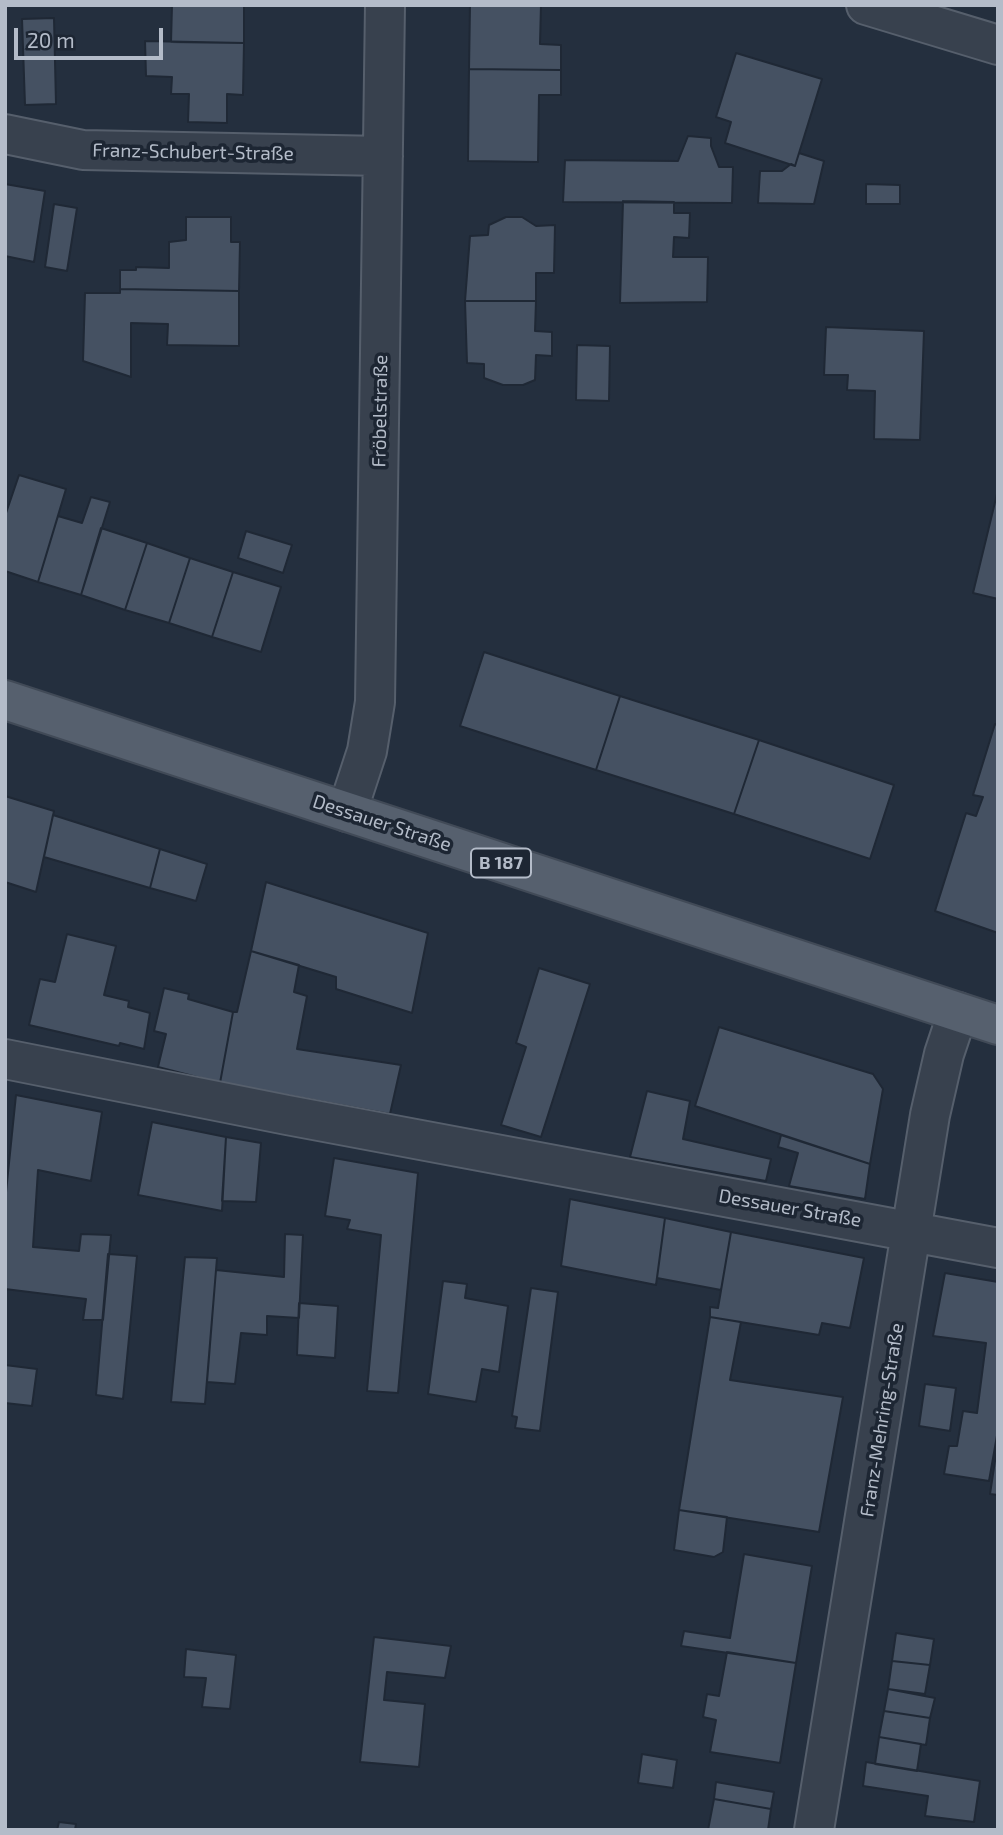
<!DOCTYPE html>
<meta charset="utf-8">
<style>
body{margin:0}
#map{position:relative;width:1003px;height:1835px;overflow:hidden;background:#242f3e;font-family:"Exo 2",sans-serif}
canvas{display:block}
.frame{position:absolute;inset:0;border:7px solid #b4bcc9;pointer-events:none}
.scale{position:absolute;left:14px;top:28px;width:149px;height:32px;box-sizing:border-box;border:4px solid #b4bcc9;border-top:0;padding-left:9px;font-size:21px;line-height:24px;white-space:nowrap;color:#b4bcc9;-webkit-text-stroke:5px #1d2633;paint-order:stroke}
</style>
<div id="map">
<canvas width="1003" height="1835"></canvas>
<div class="frame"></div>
<div class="scale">20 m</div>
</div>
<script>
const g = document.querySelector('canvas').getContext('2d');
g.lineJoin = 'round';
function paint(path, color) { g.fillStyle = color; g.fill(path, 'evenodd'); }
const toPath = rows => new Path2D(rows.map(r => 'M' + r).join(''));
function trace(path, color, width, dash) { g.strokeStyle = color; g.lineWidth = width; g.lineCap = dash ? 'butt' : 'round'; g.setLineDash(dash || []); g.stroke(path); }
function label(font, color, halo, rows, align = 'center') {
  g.font = font + ' "Exo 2",sans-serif'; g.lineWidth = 7; g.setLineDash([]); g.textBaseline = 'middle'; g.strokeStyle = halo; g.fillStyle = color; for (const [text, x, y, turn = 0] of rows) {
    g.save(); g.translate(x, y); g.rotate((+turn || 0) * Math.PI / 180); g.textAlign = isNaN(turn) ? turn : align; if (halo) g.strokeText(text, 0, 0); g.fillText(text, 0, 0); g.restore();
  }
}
const building = toPath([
 [172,5,244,5,244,43,171,42,172,5],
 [470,5,541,5,540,44,561,45,561,70,469,69,470,5],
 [54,18,56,104,25,105,22,19,54,18],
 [145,41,244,43,243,95,227,94,227,123,188,122,189,94,171,94,172,77,146,76,145,41],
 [736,53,822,79,795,166,725,143,731,122,716,117,736,53],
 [469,69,561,70,561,95,539,95,538,162,468,161,469,69],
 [688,136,711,138,711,146,719,167,733,167,732,203,563,202,565,160,678,161,688,136],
 [799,153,824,161,814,204,758,203,760,171,782,171,791,164,795,166,799,153],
 [5,184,45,191,34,262,5,256,5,184],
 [866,184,900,185,900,204,866,204,866,184],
 [623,201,674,202,674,213,690,213,689,238,674,237,673,257,708,257,707,302,620,303,623,201],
 [54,204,77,208,67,271,45,267,54,204],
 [186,217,231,217,231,242,240,242,239,291,120,289,120,270,136,270,136,267,169,268,169,242,186,240,186,217],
 [506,217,522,217,536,226,555,225,554,273,536,273,536,301,465,301,470,236,488,235,489,225,506,217],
 [120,289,239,291,239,346,167,345,168,324,131,323,131,377,83,361,85,293,120,293,120,289],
 [465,301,536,301,535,331,552,332,552,356,536,355,535,380,523,385,503,385,484,378,484,364,467,363,465,301],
 [826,327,924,331,920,440,874,439,875,391,847,390,848,375,824,375,826,327],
 [577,345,610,346,609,401,576,400,577,345],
 [19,475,66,489,38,582,5,571,5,516,19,475],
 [998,490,998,599,973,593,998,490],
 [91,497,110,502,81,595,38,582,58,516,82,523,91,497],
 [101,528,147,543,125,610,81,595,101,528],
 [246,531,292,545,283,573,238,558,246,531],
 [147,543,190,558,169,623,125,610,147,543],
 [190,558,233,572,212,637,169,623,190,558],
 [233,572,281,587,261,652,212,637,233,572],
 [484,652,620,696,596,770,460,726,484,652],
 [620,696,759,740,734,814,596,770,620,696],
 [995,724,998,725,998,933,935,911,966,813,976,816,983,797,973,795,995,724],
 [759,740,894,785,870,859,734,814,759,740],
 [5,796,54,811,36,892,5,882,5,796],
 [53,815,160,849,150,888,44,857,53,815],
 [160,849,207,864,196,901,150,888,160,849],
 [266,882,428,933,412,1013,336,989,336,977,251,951,266,882],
 [67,934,116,946,104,995,129,1001,128,1007,150,1013,144,1049,120,1043,119,1046,29,1025,40,979,55,982,67,934],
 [251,951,299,965,294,992,307,996,297,1049,401,1065,390,1114,220,1083,233,1012,237,1012,251,951],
 [539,968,590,984,541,1137,501,1125,526,1047,516,1043,539,968],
 [164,988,189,994,188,999,233,1012,220,1083,158,1067,166,1034,154,1031,164,988],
 [719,1027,873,1074,883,1089,870,1164,695,1106,719,1027],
 [647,1091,690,1101,683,1139,771,1159,766,1181,630,1157,647,1091],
 [16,1095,102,1112,91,1181,38,1170,33,1247,79,1251,81,1234,111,1235,103,1320,83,1320,86,1299,5,1289,5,1202,16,1095],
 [152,1122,226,1137,222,1211,138,1195,152,1122],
 [781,1135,870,1164,865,1199,789,1186,798,1153,778,1147,781,1135],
 [226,1137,261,1143,256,1202,222,1201,226,1137],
 [334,1158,418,1173,398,1393,367,1391,381,1235,347,1229,350,1220,325,1216,334,1158],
 [570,1199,665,1218,656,1285,561,1266,570,1199],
 [665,1218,731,1232,721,1290,657,1278,665,1218],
 [731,1232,864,1258,850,1328,822,1323,819,1335,710,1317,710,1307,718,1308,731,1232],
 [285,1234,303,1235,299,1318,267,1316,267,1335,241,1333,235,1384,207,1382,216,1270,284,1277,285,1234],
 [108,1254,137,1256,123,1399,96,1395,108,1254],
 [185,1257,217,1258,205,1404,171,1402,185,1257],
 [945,1273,998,1282,998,1430,989,1481,944,1474,949,1446,957,1446,963,1411,977,1413,986,1343,933,1336,945,1273],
 [443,1281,467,1284,465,1298,508,1306,499,1372,482,1369,476,1402,428,1394,443,1281],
 [531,1288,558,1292,540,1431,515,1428,517,1417,512,1416,531,1288],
 [299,1303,338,1306,335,1358,297,1355,299,1303],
 [710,1317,741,1322,730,1380,843,1397,819,1532,679,1510,710,1317],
 [5,1365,37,1369,32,1406,5,1403,5,1365],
 [925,1384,956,1388,950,1431,919,1426,925,1384],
 [998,1441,998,1495,990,1494,998,1441],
 [679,1510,727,1517,723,1552,714,1557,674,1550,679,1510],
 [744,1554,812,1566,796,1663,681,1646,684,1631,730,1638,744,1554],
 [896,1633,934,1639,930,1665,892,1661,896,1633],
 [374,1637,451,1646,445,1678,387,1672,384,1700,425,1704,419,1767,360,1762,374,1637],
 [186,1649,236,1655,230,1709,202,1707,206,1678,184,1677,186,1649],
 [727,1652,796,1663,780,1763,710,1752,716,1720,703,1717,707,1694,719,1696,727,1652],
 [892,1661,930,1665,925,1694,888,1689,892,1661],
 [888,1689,935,1698,930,1718,884,1711,888,1689],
 [884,1711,930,1718,926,1745,879,1737,884,1711],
 [879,1737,921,1744,917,1771,875,1764,879,1737],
 [642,1754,677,1760,673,1788,638,1783,642,1754],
 [866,1762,980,1781,974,1822,925,1816,928,1796,863,1786,866,1762],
 [716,1782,774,1792,771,1809,714,1799,716,1782],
 [714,1799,771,1809,768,1830,708,1830,714,1799],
 [59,1822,76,1824,75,1830,57,1830,59,1822]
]);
paint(building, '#455162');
trace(building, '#1f2835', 2);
const street = toPath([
 [866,5,998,45],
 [5,134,83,150,383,156],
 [347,812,367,751,375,702,385,5],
 [5,1059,287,1115,998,1248],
 [814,1830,930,1115,944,1054,958,1012]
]);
const primary = toPath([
 [5,700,998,1025]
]);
trace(street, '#565f6c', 42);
trace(primary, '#414a57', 42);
trace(street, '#38414e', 38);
trace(primary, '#56606e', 38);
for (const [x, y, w] of [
 [501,863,60]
]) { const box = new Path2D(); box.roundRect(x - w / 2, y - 14.5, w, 29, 5); g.fillStyle = '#1d2633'; g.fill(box); trace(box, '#b4bcc9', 2); }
label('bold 18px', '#b4bcc9', null, [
 ["B 187",501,863]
]);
label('19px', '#b4bcc9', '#1d2633', [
 ["Franz-Schubert-Straße",193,152,1],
 ["Fröbelstraße",380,411,-89],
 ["Dessauer Straße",382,823,18],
 ["Dessauer Straße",790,1208,10],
 ["Franz-Mehring-Straße",882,1420,-81]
]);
</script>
